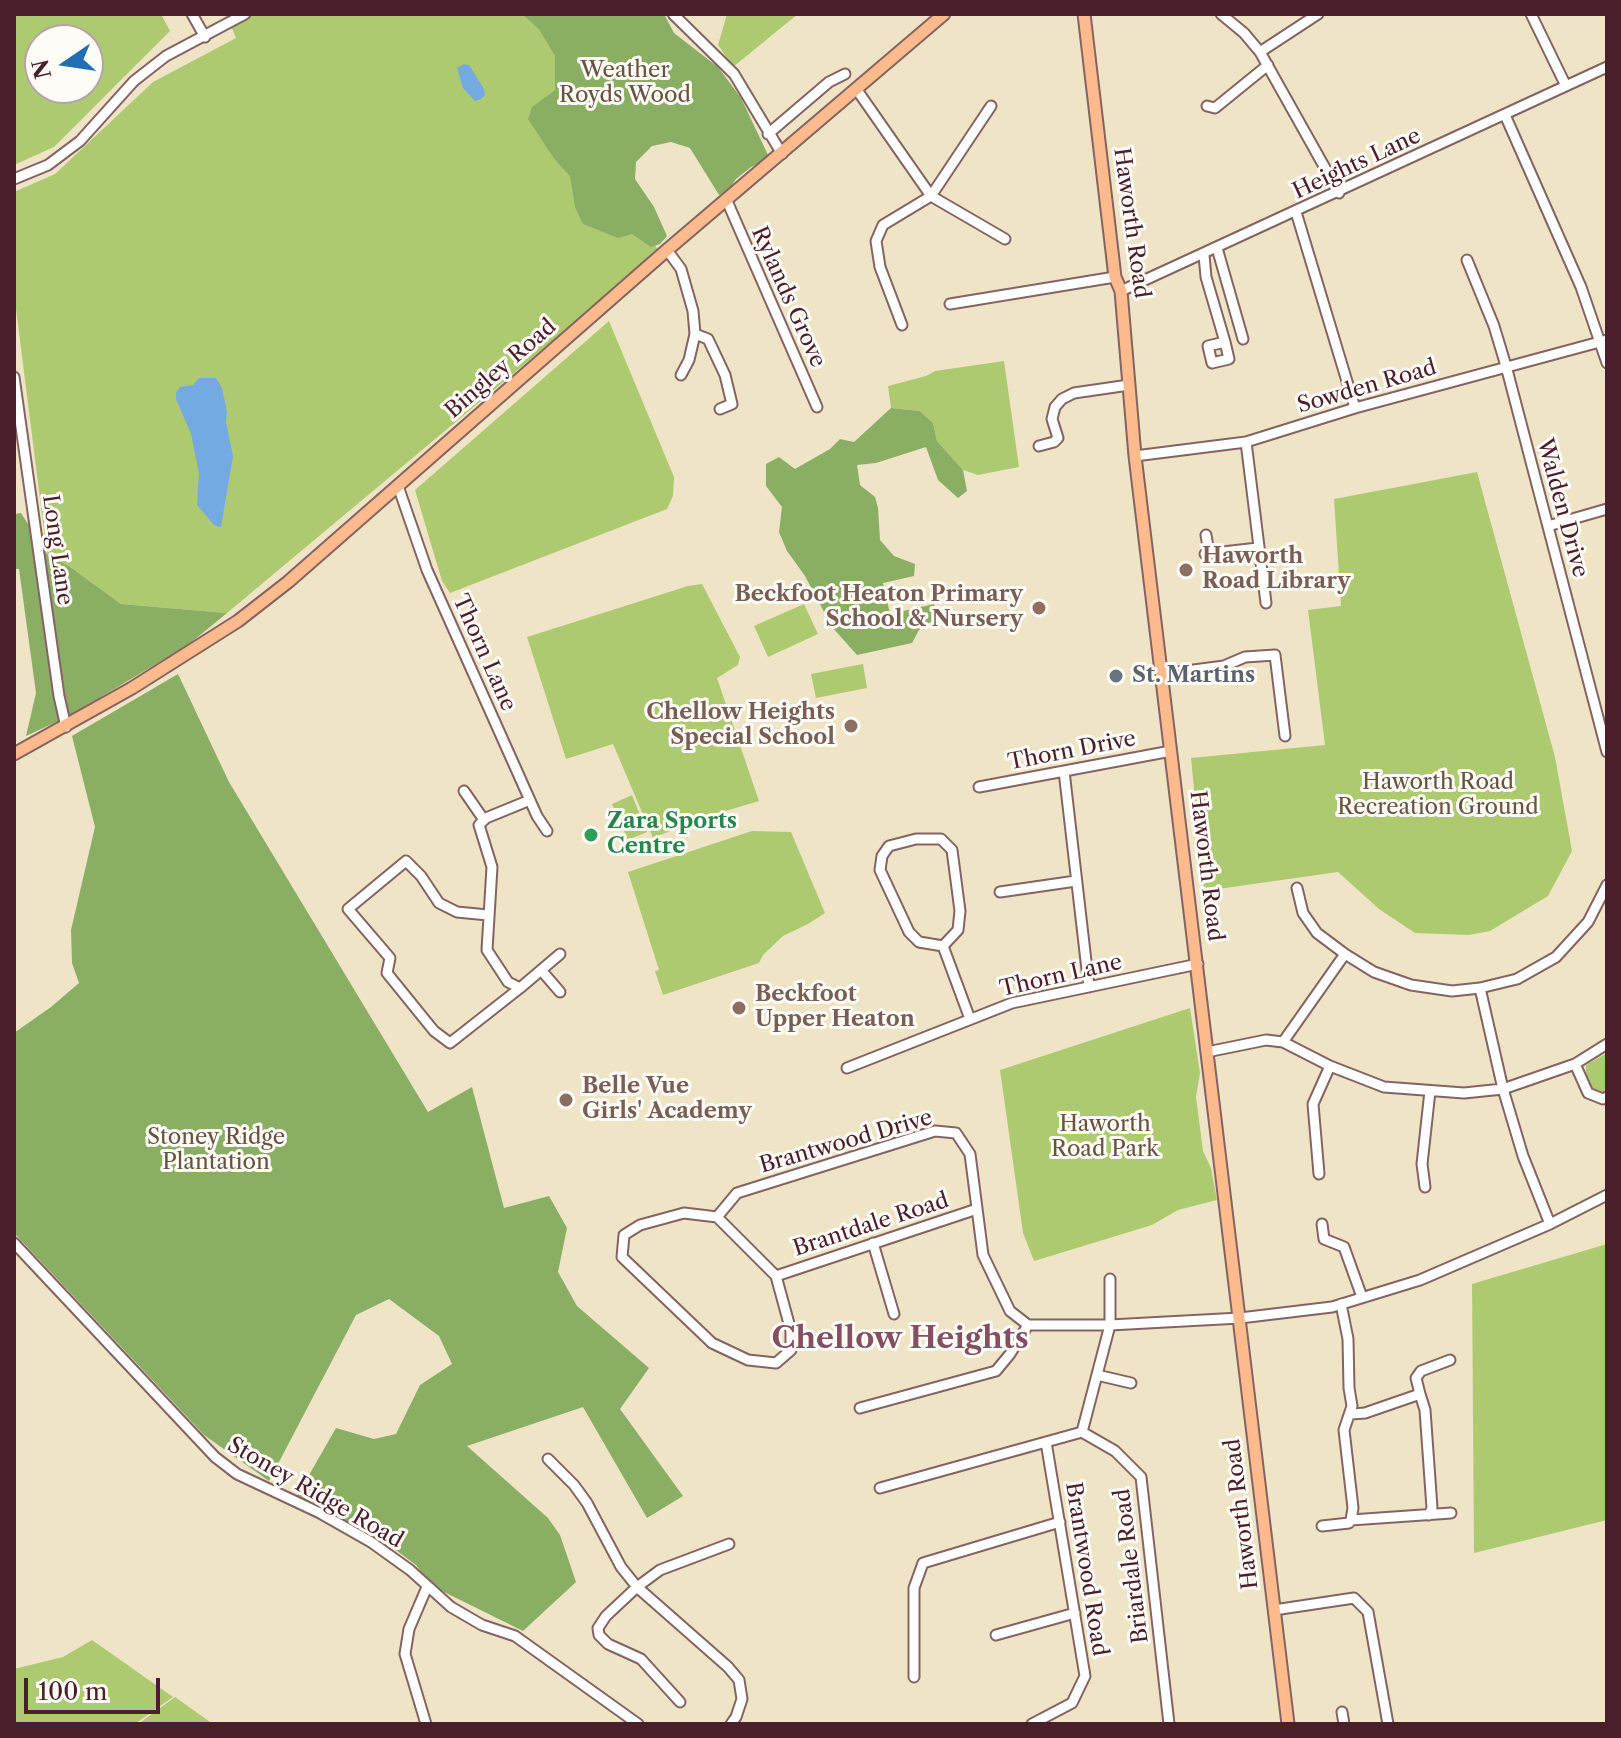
<!DOCTYPE html>
<style>
body{margin:0}
#map{position:relative;width:1621px;height:1738px;overflow:hidden;background:#f0e4c7;font-family:"Libre Caslon Text",serif}
canvas{display:block}
.frame{position:absolute;inset:0;border:16px solid #4a1f2b;pointer-events:none}
.north{position:absolute;left:24px;top:24px;width:80px;height:80px;box-sizing:border-box;background:#fdfcf7;border:2px solid #b5a4a5;border-radius:50%;rotate:257deg;font-size:22px;font-weight:700;line-height:32px;text-align:center;color:#4a1f2b}
.north::after{content:'';display:block;margin:auto;width:28px;height:36px;background:#1f6fb2;clip-path:polygon(50% 0,100% 100%,50% 72%,0 100%)}
.scale{position:absolute;left:24px;top:1678px;width:136px;height:36px;box-sizing:border-box;border:4px solid #4a1f2b;border-top:0;padding-left:10px;font-size:24px;line-height:28px;white-space:nowrap;color:#4a1f2b;-webkit-text-stroke:6px #fdfcf7;paint-order:stroke}
</style>
<div id="map">
<canvas width="1621" height="1738"></canvas>
<div class="frame"></div>
<div class="north">N</div>
<div class="scale">100 m</div>
</div>
<script>
const g = document.querySelector('canvas').getContext('2d');
g.lineJoin = 'round';
function paint(path, color) { g.fillStyle = color; g.fill(path, 'evenodd'); }
const toPath = rows => new Path2D(rows.map(r => 'M' + r).join(''));
function trace(path, color, width, dash) { g.strokeStyle = color; g.lineWidth = width; g.lineCap = dash ? 'butt' : 'round'; g.setLineDash(dash || []); g.stroke(path); }
function label(font, color, halo, rows, align = 'center') {
  g.font = font + ' "Libre Caslon Text",serif'; g.lineWidth = 6; g.setLineDash([]); g.textBaseline = 'middle'; g.strokeStyle = halo; g.fillStyle = color; for (const [text, x, y, turn = 0] of rows) {
    g.save(); g.translate(x, y); g.rotate((+turn || 0) * Math.PI / 180); g.textAlign = isNaN(turn) ? turn : align; if (halo) g.strokeText(text, 0, 0); g.fillText(text, 0, 0); g.restore();
  }
}
paint(toPath([
 [14,14,161,14,170,31,54,147,14,165],
 [40,40,88,40,88,88,40,88],
 [226,14,537,14,561,54,561,73,659,252,227,613,121,604,69,566,47,554,14,293,14,192,55,174,153,82,236,38],
 [727,14,798,14,733,67,718,45],
 [609,321,674,477,673,496,667,509,450,593,442,581,415,490],
 [1004,361,1019,467,978,475,963,470,937,441,933,423,920,411,891,408,888,386,926,376,935,371],
 [1477,472,1555,757,1572,851,1548,896,1490,931,1469,935,1415,933,1379,909,1338,872,1204,891,1191,758,1325,745,1308,610,1341,606,1334,499],
 [702,584,740,657,738,665,717,678,759,801,699,819,653,838,613,744,566,759,527,637,688,586],
 [804,604,818,634,768,657,754,626],
 [863,664,867,688,816,698,811,674],
 [632,795,647,832,628,840,612,804],
 [752,831,791,832,825,913,808,924,783,936,763,955,759,963,663,995,655,971,659,970,628,872],
 [1190,1008,1200,1073,1196,1097,1203,1151,1211,1168,1217,1200,1178,1210,1152,1225,1034,1261,1023,1233,1000,1070],
 [1607,1053,1607,1092,1603,1094,1591,1088,1586,1077,1586,1065],
 [1607,1244,1607,1520,1474,1553,1472,1284],
 [92,1640,173,1697,135,1724,14,1724,14,1669,63,1657],
 [175,1697,213,1724,138,1724]
]), '#aeca71');
paint(toPath([
 [522,14,664,14,674,33,718,67,741,98,768,155,764,161,751,167,736,179,727,192,719,195,690,148,671,142,652,146,636,162,635,179,654,207,667,236,660,244,651,247,632,234,618,238,583,224,575,207,570,176,555,160,528,119,532,107,555,90,555,56,539,29],
 [891,408,920,411,933,423,937,441,963,470,967,491,958,498,938,480,926,447,876,463,857,465,860,485,875,497,878,508,880,540,894,556,915,564,914,576,883,583,890,614,934,604,937,618,919,630,912,643,857,655,832,627,805,576,787,551,779,532,782,507,766,486,766,464,779,457,795,469,830,449,840,439,854,442],
 [21,513,47,554,69,566,121,604,227,613,188,645,67,717,26,736,36,693,19,569,14,569,14,514],
 [178,674,229,782,428,1112,472,1087,504,1208,549,1196,567,1228,558,1272,577,1306,649,1368,620,1409,683,1496,647,1518,583,1407,467,1446,548,1518,560,1535,576,1582,523,1631,444,1592,425,1577,416,1565,389,1545,297,1496,336,1428,374,1439,396,1434,420,1385,452,1364,439,1336,389,1299,356,1315,269,1481,204,1435,14,1233,14,1033,51,1007,79,983,72,963,71,930,95,827,72,736]
]), '#8aae63');
paint(toPath([
 [464,64,469,65,484,89,485,95,481,99,475,101,463,88,457,68],
 [199,378,216,378,222,388,227,412,226,422,233,456,221,527,214,525,197,505,199,473,191,434,176,399,176,393,180,387,193,385]
]), '#75a9e2');
const minor = toPath([
 [192,14,205,37],
 [673,14,734,74,782,154],
 [1221,14,1244,33,1260,52,1339,193],
 [1531,14,1566,86],
 [1260,52,1318,14],
 [857,90,931,196,1005,239],
 [1207,106,1215,108,1268,65],
 [1505,115,1581,287,1607,363],
 [768,134,829,82,845,74],
 [14,179,48,165,80,141,134,81,166,56,245,14],
 [727,201,817,407],
 [1296,212,1355,408],
 [1217,248,1243,339],
 [667,250,681,269,693,311,695,334,689,360,681,375],
 [1204,255,1206,277,1225,342,1229,359,1212,363,1208,346,1225,342],
 [1467,260,1494,326,1506,366,1607,752],
 [1121,291,1607,67],
 [950,304,1115,277],
 [902,325,880,267,876,241,883,225,931,196,991,106],
 [695,334,708,339,725,375,732,404,720,409],
 [14,377,59,696,66,727],
 [1246,442,1266,603],
 [1039,446,1054,442,1058,438,1052,419,1055,407,1062,399,1074,393,1129,385],
 [1135,456,1246,442,1355,408,1607,340],
 [398,486,427,570,537,816,547,831],
 [1548,526,1607,509],
 [1206,535,1209,553],
 [1205,554,1258,548],
 [1163,674,1224,666,1245,657,1275,655,1285,736],
 [1064,771,1089,987],
 [979,787,1171,751],
 [464,791,484,820],
 [530,800,486,818,479,825,492,867,487,950,508,982,520,988,560,954],
 [1297,888,1303,913,1317,933,1345,954,1374,972,1411,985,1452,991,1480,988,1517,979,1556,957,1588,922,1607,885],
 [1000,892,1076,881],
 [488,915,457,912,439,903,421,876,406,861,348,909,390,958,387,973,434,1031,450,1043,520,988],
 [943,946,958,930,960,911,952,850,941,839,916,839,889,846,882,856,880,870,909,932,919,942,943,946,970,1019],
 [541,970,560,992],
 [1480,988,1503,1089,1523,1156,1550,1224],
 [1283,1042,1345,954],
 [1207,1052,1266,1040,1283,1042,1330,1066,1384,1087,1464,1093,1503,1089,1575,1064,1607,1044],
 [1575,1064,1588,1093,1603,1099,1607,1097],
 [847,1068,1012,1003,1198,964],
 [1319,1174,1313,1104,1330,1066],
 [1425,1187,1422,1164,1430,1091],
 [684,1213,717,1217,776,1276,791,1331,791,1350,776,1363,748,1360,712,1343,622,1257,624,1235,640,1225,684,1213],
 [717,1217,737,1193,935,1131,956,1133,970,1154,983,1255,1010,1311,1028,1325,1110,1325,1240,1318,1332,1307,1420,1280,1550,1224,1607,1195],
 [1322,1224,1324,1239,1344,1247,1362,1297],
 [14,1243,215,1457,237,1474,320,1513,371,1542,410,1570,451,1607,482,1625,515,1636,638,1724],
 [873,1243,894,1314],
 [776,1276,977,1209],
 [1341,1304,1348,1339,1349,1388,1352,1406,1344,1430,1353,1508,1351,1520,1451,1513],
 [1097,1375,1131,1383],
 [1420,1394,1416,1378,1421,1371,1450,1360],
 [860,1408,996,1371,1010,1354,1028,1325],
 [1351,1414,1365,1413,1420,1394,1425,1410,1432,1508,1429,1515],
 [1082,1432,1115,1451,1141,1477,1169,1724],
 [548,1459,574,1485,587,1503,621,1567,637,1587,728,1667,739,1680,742,1699,736,1717,731,1724],
 [880,1488,1082,1432,1110,1325,1110,1279],
 [1322,1526,1349,1523,1351,1520],
 [1274,1610,1354,1598,1368,1612,1388,1724],
 [996,1635,1075,1613],
 [914,1677,914,1588,923,1563,1060,1522],
 [680,1702,641,1659,608,1644,599,1635,598,1628,606,1616,637,1587,660,1570,729,1544],
 [1342,1712,1344,1724],
 [426,1724,405,1654,409,1629,427,1587],
 [1032,1724,1072,1703,1085,1676,1046,1442]
]);
const major = toPath([
 [1084,14,1115,277,1121,291,1135,456,1288,1724],
 [14,754,132,688,238,621,288,582,667,250,944,14]
]);
trace(minor, '#846462', 13);
trace(major, '#846462', 15);
trace(minor, '#fff', 9);
trace(major, '#fcba8d', 11);
for (const [x, y, r, color] of [
 [1186,570,8,"#8d6e63"],
 [1039,608,8,"#8d6e63"],
 [1116,676,8,"#6b7280"],
 [851,726,8,"#8d6e63"],
 [591,835,8,"#2e9e5b"],
 [739,1008,8,"#8d6e63"],
 [566,1100,8,"#8d6e63"]
]) { const dot = new Path2D(); dot.arc(x, y, r, 0, 2 * Math.PI); g.fillStyle = color; g.fill(dot); trace(dot, '#fdfcf7', 3); }
label('22px', '#685240', '#fdfcf7', [
 ["Weather",625,71],
 ["Royds Wood",625,96],
 ["Haworth Road",1438,783],
 ["Recreation Ground",1438,808],
 ["Haworth",1105,1125],
 ["Road Park",1105,1150],
 ["Stoney Ridge",216,1138],
 ["Plantation",216,1163]
]);
label('22px', '#4a1f2b', '#fdfcf7', [
 ["Heights Lane",1357,164,-25],
 ["Haworth Road",1131,223,82],
 ["Rylands Grove",788,297,66],
 ["Bingley Road",501,369,-41],
 ["Sowden Road",1367,387,-16],
 ["Walden Drive",1562,508,75],
 ["Long Lane",57,550,82],
 ["Thorn Lane",484,653,66],
 ["Thorn Drive",1072,751,-11],
 ["Haworth Road",1206,866,83],
 ["Thorn Lane",1061,976,-13],
 ["Brantwood Drive",846,1142,-16],
 ["Brantdale Road",871,1225,-18],
 ["Stoney Ridge Road",315,1493,30],
 ["Haworth Road",1242,1514,-97],
 ["Briardale Road",1132,1566,-97],
 ["Brantwood Road",1086,1569,81]
]);
label('bold 22px', '#785e54', '#fdfcf7', [
 ["Haworth",1202,557],
 ["Road Library",1202,582],
 ["Beckfoot Heaton Primary",1023,595,"right"],
 ["School & Nursery",1023,620,"right"],
 ["Chellow Heights",835,713,"right"],
 ["Special School",835,738,"right"],
 ["Beckfoot",755,995],
 ["Upper Heaton",755,1020],
 ["Belle Vue",582,1087],
 ["Girls' Academy",582,1112]
], 'left');
label('bold 22px', '#5b616d', '#fdfcf7', [
 ["St. Martins",1132,676]
], 'left');
label('bold 22px', '#27864d', '#fdfcf7', [
 ["Zara Sports",607,822],
 ["Centre",607,847]
], 'left');
label('bold 30px', '#844e63', '#fdfcf7', [
 ["Chellow Heights",900,1339]
]);
</script>
